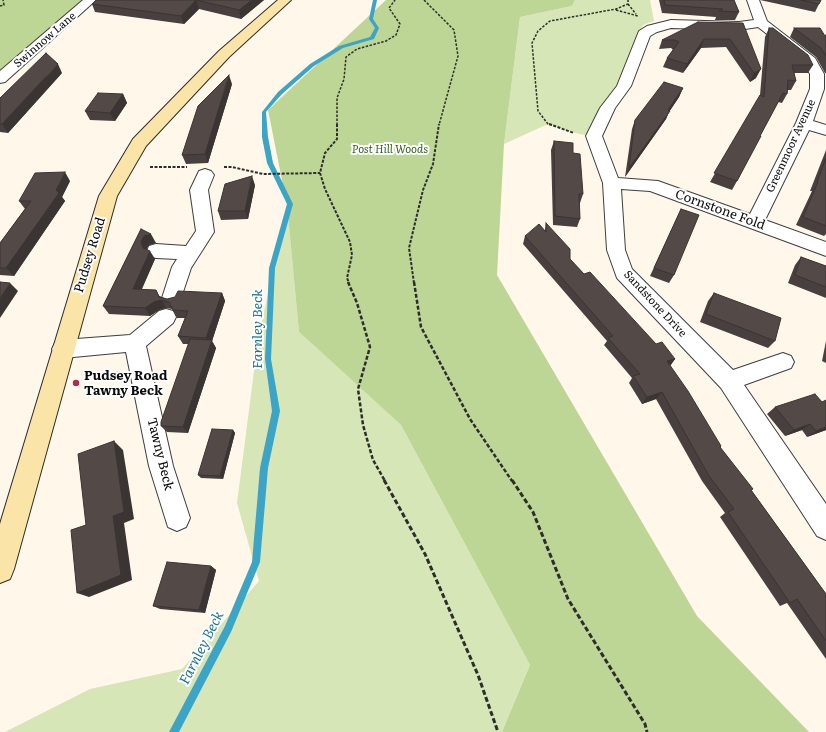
<!DOCTYPE html>
<style>
body{margin:0}
canvas{display:block;background:#fef7ea}
</style>
<canvas width="826" height="732"></canvas>
<script>
const g = document.querySelector('canvas').getContext('2d');
g.lineJoin = 'round';
function paint(path, color) { g.fillStyle = color; g.fill(path, 'evenodd'); }
const toPath = rows => new Path2D(rows.map(r => 'M' + r).join(''));
function trace(path, color, width, dash) { g.strokeStyle = color; g.lineWidth = width; g.lineCap = dash ? 'butt' : 'round'; g.setLineDash(dash || []); g.stroke(path); }
function label(font, color, halo, rows, align = 'center') {
  g.font = font + ' Literata,serif'; g.lineWidth = 4; g.setLineDash([]); g.textBaseline = 'middle'; g.strokeStyle = halo; g.fillStyle = color; for (const [text, x, y, turn = 0] of rows) {
    g.save(); g.translate(x, y); g.rotate((+turn || 0) * Math.PI / 180); g.textAlign = isNaN(turn) ? turn : align; if (halo) g.strokeText(text, 0, 0); g.fillText(text, 0, 0); g.restore();
  }
}
paint(toPath([
 [575,0,650,0,654,21,645,24,641,28,644,34,594,136,579,134,548,124,504,144,520,17,572,6],
 [287,205,299,332,401,425,530,665,502,732,5,732,90,689,182,669,259,581,237,503,258,340]
]), '#d7e6b6');
paint(toPath([
 [0,0,82,0,0,74],
 [386,0,575,0,572,6,520,17,504,144,497,275,697,616,809,732,502,732,530,665,401,425,299,332,287,205,268,110]
]), '#bdd696');
paint(toPath([
 [373,0,377,0,373,19,379,28,374,39,343,48,314,66,282,94,266,112,268,137,273,163,293,204,275,268,271,359,280,411,268,468,260,562,231,632,179,732,169,732,225,626,252,562,260,468,272,411,265,359,269,268,287,204,267,163,262,137,262,112,278,92,310,64,339,46,370,37,375,28,369,19,373,0]
]), '#3ca5c6');
const street = toPath([
 [83,0,96,0,5,82,0,83,0,71,83,0],
 [747,0,759,0,767,21,815,58,824,74,824,89,813,121,826,125,826,135,809,130,765,220,826,242,826,256,650,191,621,189,625,250,632,269,733,370,783,353,791,356,794,362,791,368,744,385,826,504,826,540,817,536,721,388,617,278,607,250,603,183,586,136,600,108,617,86,639,31,647,26,671,20,739,22,754,20,747,0],
 [758,27,804,63,810,74,810,89,796,123,750,214,658,181,618,178,602,136,615,108,631,86,650,36,657,32,671,28,739,30,758,27],
 [205,169,211,171,214,175,208,190,214,232,191,268,179,304,172,306,165,304,162,298,172,267,177,259,156,258,149,256,147,251,149,246,156,244,186,246,196,231,190,190,199,171,205,169],
 [166,309,173,311,176,317,173,323,146,346,173,466,190,518,186,527,177,531,168,527,149,466,126,352,63,358,55,355,52,349,55,343,63,340,130,335,159,311,166,309]
]);
const secondary = toPath([
 [278,0,291,0,229,57,146,146,117,196,14,569,10,579,0,583,0,524,99,196,133,139,219,51,278,0]
]);
trace(street, '#3e3e3e', 2);
trace(secondary, '#2d2d2d', 2);
trace(toPath([
 [424,0,454,30,458,56,439,125],
 [628,4,636,14],
 [0,6,4,5,3,0],
 [616,10,638,16],
 [337,125,337,98,344,79,346,57,357,49,386,41,396,35,400,24,389,8,395,0],
 [552,125,548,124,538,111,532,43,538,31,550,21,616,9,628,4,628,0]
]), '#2d2d2d', 1.5, [2.5, 1.5]);
trace(toPath([
 [337,124,337,139,325,153,320,173,325,189,350,242,352,255,347,278,349,283],
 [549,124,574,133],
 [150,167,187,167],
 [224,167,232,167,263,174,320,173],
 [414,283,409,248,423,190,433,164,439,124]
]), '#2d2d2d', 2, [3, 1.5]);
trace(toPath([
 [348,282,357,303,370,347,358,389,363,425,373,460,385,481],
 [414,282,421,327,470,419,512,481]
]), '#2d2d2d', 2.5, [4, 2]);
trace(toPath([
 [384,480,425,554,478,675,498,732],
 [512,480,533,512,568,599,645,724,647,732]
]), '#2d2d2d', 3, [5, 2.5]);
paint(street, '#fff');
paint(secondary, '#fbe4a8');
paint(toPath([
 [96,0,264,0,241,19,199,9,184,24,95,12,92,4],
 [659,0,734,0,739,12,735,20,715,20,716,17,662,13],
 [760,0,821,0,815,12],
 [743,23,756,78,750,82,726,47,701,48,683,73,663,67,667,58,673,50,671,48,659,49,662,40],
 [769,28,813,65,808,73,794,73,796,81,791,90,788,90,787,94,782,103,778,102,760,136,737,181,732,190,710,182,760,95,765,37],
 [794,28,825,36,826,34,826,73,825,73,816,57,790,37],
 [62,73,8,133,0,132,0,98],
 [232,84,208,163,186,164,182,155],
 [683,88,679,97,669,112,666,119,625,177,632,129,635,120],
 [123,94,127,103,115,121,90,120,85,111],
 [554,141,573,153,583,194,580,203,579,203,580,219,577,227,553,225,551,150],
 [826,150,826,234,824,236,796,225,812,191,810,191],
 [70,181,62,197,65,201,14,276,0,275,0,243,25,209,19,201],
 [255,185,248,219,221,220,218,211],
 [681,209,674,275,669,283,650,276],
 [546,223,570,259,584,274,656,344,675,359,670,366,720,447,826,594,826,659,787,603,780,606,720,517,725,513,702,481,656,399,642,404,629,383,632,378,604,345,607,341,523,244,525,236,545,230],
 [141,229,156,243,149,245,146,249,155,259,142,289,167,299,222,293,225,301,212,341,216,348,188,433,167,432,161,426,189,344,183,344,178,336,185,318,177,318,172,309,166,308,159,310,150,316,109,314,103,306],
 [801,257,826,266,826,298,788,283,795,265],
 [714,293,775,341,768,348,700,322,708,301],
 [826,341,826,363,822,361],
 [822,402,826,430,807,437,802,430,785,436,767,414,775,407],
 [233,430,235,433,223,479,201,478,198,475],
 [211,566,216,570,205,613,160,609,153,606]
]), '#47403e');
paint(toPath([
 [196,0,199,9,184,24,181,16],
 [252,0,264,0,241,19,239,10],
 [704,39,701,48,683,73,687,64],
 [58,64,62,73,8,133,2,124],
 [761,69,756,78,750,82,754,73],
 [229,75,232,84,208,163,205,154],
 [683,88,679,97,669,112,666,119,625,177,629,168],
 [123,94,127,103,115,121,110,113],
 [65,172,70,181,62,197,65,201,14,276,6,268,56,190],
 [252,176,255,185,248,219,245,211],
 [151,234,156,243,149,245,146,250,143,248,141,242,144,236],
 [150,251,155,259,138,297,133,289],
 [10,283,18,291,0,318,0,298],
 [156,290,166,308,159,310,150,316,145,308],
 [222,293,225,301,212,341,216,348,188,433,183,427,210,345,206,338],
 [675,359,670,366,667,361],
 [662,392,656,399,642,404,647,397],
 [810,424,802,430,785,436,794,430],
 [826,427,826,430,807,437,816,431],
 [233,430,235,433,223,479,220,476],
 [114,441,123,450,134,519,124,523,132,580,89,597,77,593],
 [211,566,216,570,205,613,199,610]
]), '#3a3432');
const building = toPath([
 [96,0,252,0,239,10,196,0,181,16,92,4,96,0],
 [664,0,734,0,739,12,719,11,723,9,665,5,664,0],
 [801,0,821,0,819,4,801,0],
 [698,22,743,23,761,69,754,73,730,39,704,39,687,64,667,58,679,42,674,40,662,40,698,22],
 [769,28,773,28,808,55,813,65,792,65,796,81,788,80,787,94,783,93,760,136,761,136,737,181,714,173,760,95,764,97,769,28],
 [794,28,820,28,825,36,826,35,826,56,821,48,794,28],
 [46,53,58,64,2,124,0,124,0,98,46,53],
 [229,75,205,154,182,155,198,106,229,75],
 [664,82,683,88,668,110,670,111,629,168,635,120,664,82],
 [98,93,123,94,110,113,85,111,98,93],
 [554,141,573,143,573,153,580,154,583,194,579,194,580,219,555,216,554,141],
 [826,158,826,226,803,217,818,182,817,182,826,158],
 [65,172,56,190,59,193,6,268,0,268,0,243,31,201,19,201,35,173,65,172],
 [252,176,245,211,218,211,225,184,252,176],
 [681,209,699,215,674,275,654,268,681,209],
 [546,223,570,249,570,259,584,274,590,272,656,344,662,342,675,359,667,361,688,391,721,446,720,447,753,489,751,490,826,594,826,641,797,599,790,603,728,512,734,509,709,476,662,392,647,397,633,376,640,374,608,338,613,336,525,236,539,224,546,232,546,223],
 [141,229,151,234,144,236,141,242,143,248,150,251,133,289,156,290,159,297,167,299,175,297,178,291,222,293,206,338,178,336,188,311,173,310,169,302,161,300,154,302,145,308,103,306,141,229],
 [801,257,826,266,826,287,795,275,801,257],
 [0,282,10,283,0,298,0,282],
 [714,293,781,318,775,341,706,314,714,293],
 [190,339,212,340,183,427,161,426,161,422,190,339],
 [815,394,822,402,826,400,826,427,816,431,810,424,794,430,775,407,815,394],
 [212,429,233,430,220,476,198,475,212,429],
 [114,441,124,512,113,516,121,575,77,593,71,530,86,525,78,454,114,441],
 [167,562,211,566,199,610,153,606,167,562]
]);
paint(building, '#534a48');
trace(building, '#3a3432', 1);
for (const [x, y, r, color] of [
 [76,383,4,"#b32b48"]
]) { const dot = new Path2D(); dot.arc(x, y, r, 0, 2 * Math.PI); g.fillStyle = color; g.fill(dot); trace(dot, '#fff', 1.5); }
label('11px', '#0b0b0b', '#fff', [
 ["Swinnow Lane",45,40,-41],
 ["Greenmoor Avenue",791,146,-65],
 ["Sandstone Drive",655,304,47]
]);
label('italic 11px', '#375e1f', '#fff', [
 ["Post Hill Woods",390,150]
]);
label('13px', '#0b0b0b', '#fff', [
 ["Cornstone Fold",720,210,20],
 ["Pudsey Road",90,255,-73],
 ["Tawny Beck",160,454,76]
]);
label('bold 13px', '#0b0b0b', '#fff', [
 ["Pudsey Road",84,376],
 ["Tawny Beck",84,391]
], 'left');
label('italic 14px', '#1c7495', '#fff', [
 ["Farnley Beck",258,329,-90],
 ["Farnley Beck",202,648,-63]
]);
</script>
